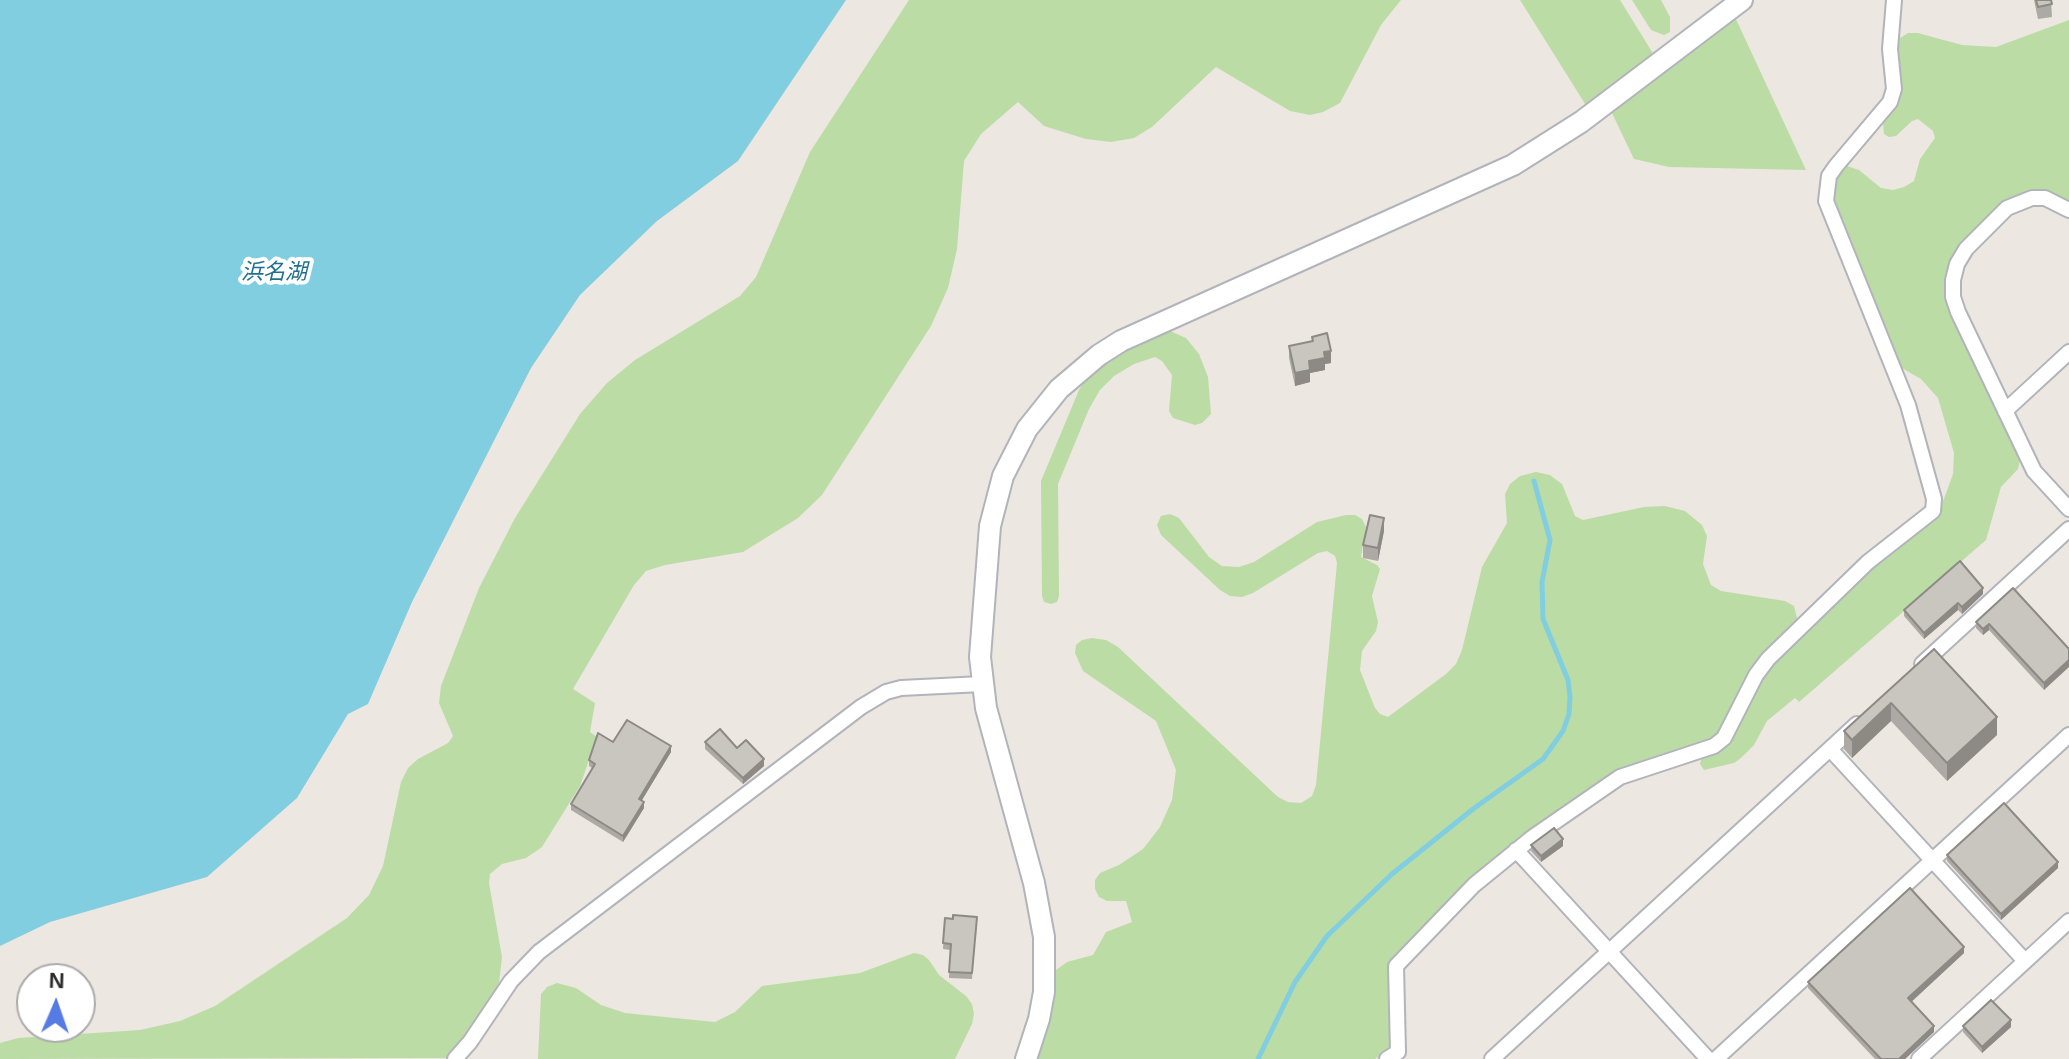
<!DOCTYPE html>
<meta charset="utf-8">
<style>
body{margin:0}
#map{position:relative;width:2069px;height:1059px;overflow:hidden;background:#ede7e1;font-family:Arial,sans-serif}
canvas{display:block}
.north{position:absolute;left:16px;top:963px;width:80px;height:80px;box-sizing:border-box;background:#fff;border:2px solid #ababab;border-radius:50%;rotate:2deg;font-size:22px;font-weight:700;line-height:32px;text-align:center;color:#2d2d2d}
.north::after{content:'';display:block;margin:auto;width:28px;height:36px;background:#577be4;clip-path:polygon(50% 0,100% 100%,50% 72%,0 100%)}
</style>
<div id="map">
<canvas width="2069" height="1059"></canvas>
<div class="north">N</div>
</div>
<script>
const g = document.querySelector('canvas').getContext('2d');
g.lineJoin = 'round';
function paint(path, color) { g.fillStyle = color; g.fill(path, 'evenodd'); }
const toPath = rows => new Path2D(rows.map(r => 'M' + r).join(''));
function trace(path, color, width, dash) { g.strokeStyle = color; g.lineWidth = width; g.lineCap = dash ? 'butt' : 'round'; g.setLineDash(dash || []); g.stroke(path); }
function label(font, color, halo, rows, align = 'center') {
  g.font = font + ' Arial,"Noto Sans JP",sans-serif'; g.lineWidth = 8; g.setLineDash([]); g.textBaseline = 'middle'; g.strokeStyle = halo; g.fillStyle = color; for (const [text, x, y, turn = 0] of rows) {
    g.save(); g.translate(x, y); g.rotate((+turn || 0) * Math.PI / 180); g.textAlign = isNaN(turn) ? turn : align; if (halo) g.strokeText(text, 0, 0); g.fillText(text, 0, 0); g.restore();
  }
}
paint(toPath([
 [909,0,1401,0,1381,25,1340,103,1323,112,1310,115,1290,111,1216,67,1152,127,1134,138,1111,142,1086,139,1044,126,1018,102,981,134,964,161,957,249,948,288,931,326,822,495,798,518,743,552,665,565,646,571,634,585,573,689,595,703,590,732,597,737,580,786,542,847,526,858,502,864,490,874,489,883,502,957,499,983,465,1038,446,1058,0,1059,0,1043,18,1038,140,1030,180,1021,215,1006,347,918,369,895,383,866,401,782,408,768,418,759,448,743,453,736,439,703,441,686,479,588,515,518,580,414,607,383,635,360,740,296,756,277,810,152],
 [1520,0,1620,0,1654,55,1587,107],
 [1632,0,1661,0,1670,17,1670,32,1664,35,1651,30],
 [1735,17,1806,170,1669,167,1634,159,1611,111],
 [2069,20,2069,202,2047,192,2031,191,2016,195,2003,203,1951,261,1946,279,1946,298,2020,460,2018,469,2001,487,1986,540,1799,702,1795,698,1767,721,1754,745,1741,758,1734,763,1704,770,1700,764,1701,760,1729,742,1762,678,1773,664,1873,567,1938,515,1953,474,1954,453,1938,398,1921,379,1900,367,1833,200,1835,179,1847,166,1859,170,1881,188,1893,190,1904,187,1914,181,1920,159,1935,138,1933,131,1918,119,1912,121,1896,136,1889,137,1884,134,1883,124,1897,105,1901,90,1897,49,1900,38,1908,33,1918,33,1962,45,1996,47],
 [1170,331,1186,338,1199,354,1208,377,1211,414,1202,423,1195,425,1173,418,1169,411,1172,375,1162,361,1155,357,1134,364,1114,376,1100,390,1089,409,1058,484,1059,596,1057,602,1051,604,1044,602,1042,596,1041,481,1079,390,1085,380,1104,363,1126,349],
 [1536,472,1550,475,1562,484,1575,516,1583,520,1644,507,1665,506,1685,511,1702,525,1707,536,1703,564,1711,585,1721,591,1785,601,1794,606,1797,618,1792,627,1719,734,1711,741,1616,771,1529,831,1470,880,1393,960,1391,1041,1390,1048,1375,1059,1036,1059,1056,970,1067,962,1093,955,1106,932,1132,922,1126,901,1107,901,1099,897,1095,889,1095,880,1100,873,1119,865,1143,849,1160,827,1172,800,1176,770,1156,721,1083,671,1075,653,1076,645,1082,640,1092,638,1106,640,1118,647,1278,797,1288,802,1301,803,1312,796,1316,785,1337,563,1335,556,1327,551,1318,553,1253,593,1242,597,1230,596,1220,590,1161,535,1157,525,1161,516,1170,514,1179,518,1209,557,1222,566,1239,567,1254,562,1317,522,1346,515,1355,515,1362,519,1366,527,1361,557,1377,565,1380,569,1372,596,1378,622,1376,631,1362,651,1360,670,1375,708,1380,714,1388,717,1446,674,1456,664,1462,650,1482,567,1507,523,1505,494,1510,484,1520,476],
 [914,953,923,955,929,960,939,975,966,996,972,1004,974,1014,972,1024,955,1059,538,1059,541,994,547,987,557,983,576,988,601,1005,625,1013,715,1022,735,1012,762,986,860,973]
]), '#bcdca5');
paint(toPath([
 [0,0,846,0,738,161,657,221,580,295,531,368,412,602,368,704,348,714,297,798,207,877,50,922,0,946]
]), '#82cee1');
trace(toPath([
 [1258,1059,1295,982,1327,936,1392,874,1473,809,1543,759,1563,731,1569,714,1570,697,1568,680,1543,619,1542,582,1550,540,1534,481]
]), '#82cee1', 5);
const street = toPath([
 [2069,210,2045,198,2032,198,2007,208,1966,249,1957,264,1953,280,1953,297,1958,312,2034,471,2069,509],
 [2005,411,2069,352],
 [1922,664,2069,529],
 [1830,749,2025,961],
 [1516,850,1708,1059],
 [455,1059,470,1042,511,981,539,952,861,707,886,692,901,688,982,684],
 [1387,1059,1398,1052,1396,966,1474,885,1533,837,1620,777,1714,746,1724,738,1756,675,1768,659,1868,562,1933,511,1934,499,1908,405,1826,201,1829,176,1836,166,1890,102,1894,89,1890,49,1894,0],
 [1492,1059,1857,724],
 [1716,1059,2069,735],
 [1919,1059,2069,921]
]);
const secondary = toPath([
 [1026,1059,1039,1019,1044,992,1044,937,1034,883,986,708,980,657,990,526,1003,476,1027,429,1059,389,1099,355,1121,341,1513,165,1581,122,1742,0]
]);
trace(street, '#b2b4bb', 18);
trace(secondary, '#b2b4bb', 24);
trace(street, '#fff', 14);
trace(secondary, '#fff', 20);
paint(toPath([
 [2034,0,2051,0,2052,17,2038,19],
 [1312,337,1331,363,1325,364,1325,370,1310,373,1310,382,1295,386,1289,358,1289,346,1312,341],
 [1384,531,1378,561,1363,558,1363,545],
 [2013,588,2069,649,2044,690,1989,630,1983,635,1976,628,1976,622],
 [1983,594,1962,614,1958,610,1924,639,1904,616,1904,610],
 [1934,649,1997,735,1947,781,1891,721,1852,758,1844,749,1844,731],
 [613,742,671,752,642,800,644,808,623,842,571,810,571,804,592,768,589,766,589,760],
 [705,742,737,748,764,766,743,784,705,749],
 [1531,845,1563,846,1541,862,1531,851],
 [1947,855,2058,868,2001,920,1947,861],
 [977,917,972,979,949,978,950,950,943,949,945,918],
 [1964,953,1911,1002,1934,1032,1905,1059,1875,1059,1808,988,1808,982],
 [1963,1026,2011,1027,1982,1053,1963,1032]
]), '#ada9a4');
paint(toPath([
 [1331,351,1331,363,1325,364,1325,370,1310,373,1310,382,1295,386,1295,373,1309,361,1324,352],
 [1384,518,1384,531,1378,561,1378,548],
 [1983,588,1983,594,1962,614,1962,607],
 [1958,603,1958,610,1924,639,1924,633],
 [1989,624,1989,630,1983,635,1983,629],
 [2069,660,2069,667,2044,690,2044,683],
 [1891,703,1891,721,1852,758,1852,740],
 [1997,717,1997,735,1947,781,1947,763],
 [671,746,671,752,639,805,639,799],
 [764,759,764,766,743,784,743,778],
 [644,802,644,808,623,842,623,836],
 [1563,839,1563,846,1541,862,1541,856],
 [2058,862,2058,868,2001,920,2001,914],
 [1964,947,1964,953,1908,1005,1908,998],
 [2011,1020,2011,1027,1982,1053,1982,1047],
 [1934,1026,1934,1032,1905,1059,1899,1059]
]), '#8d8a86');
const building = toPath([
 [2036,0,2051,0,2052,4,2038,7,2036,0],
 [1327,333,1331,351,1324,352,1325,358,1309,361,1310,370,1295,373,1289,346,1313,341,1312,337,1327,333],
 [1370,515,1384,518,1378,548,1363,545,1370,515],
 [1960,561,1983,588,1962,607,1958,603,1924,633,1904,610,1960,561],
 [2013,588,2069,649,2069,660,2044,683,1989,624,1983,629,1976,622,2013,588],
 [1934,649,1997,717,1947,763,1891,703,1852,740,1844,731,1934,649],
 [627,720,671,746,639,799,644,802,623,836,571,804,595,764,589,760,598,733,613,742,627,720],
 [720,729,737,748,746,740,764,759,743,778,705,742,720,729],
 [2004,803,2058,862,2001,914,1947,855,2004,803],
 [1554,828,1563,839,1541,856,1531,845,1554,828],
 [1910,888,1964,947,1908,998,1934,1026,1899,1059,1881,1059,1808,982,1910,888],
 [953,915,977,917,972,973,949,972,951,944,943,943,945,918,953,919,953,915],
 [1991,1000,2011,1020,1982,1047,1963,1026,1991,1000]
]);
paint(building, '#c9c5bf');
trace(building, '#8d8a86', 2);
label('italic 22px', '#1f718f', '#fff', [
 ["浜名湖",274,273]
]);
</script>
